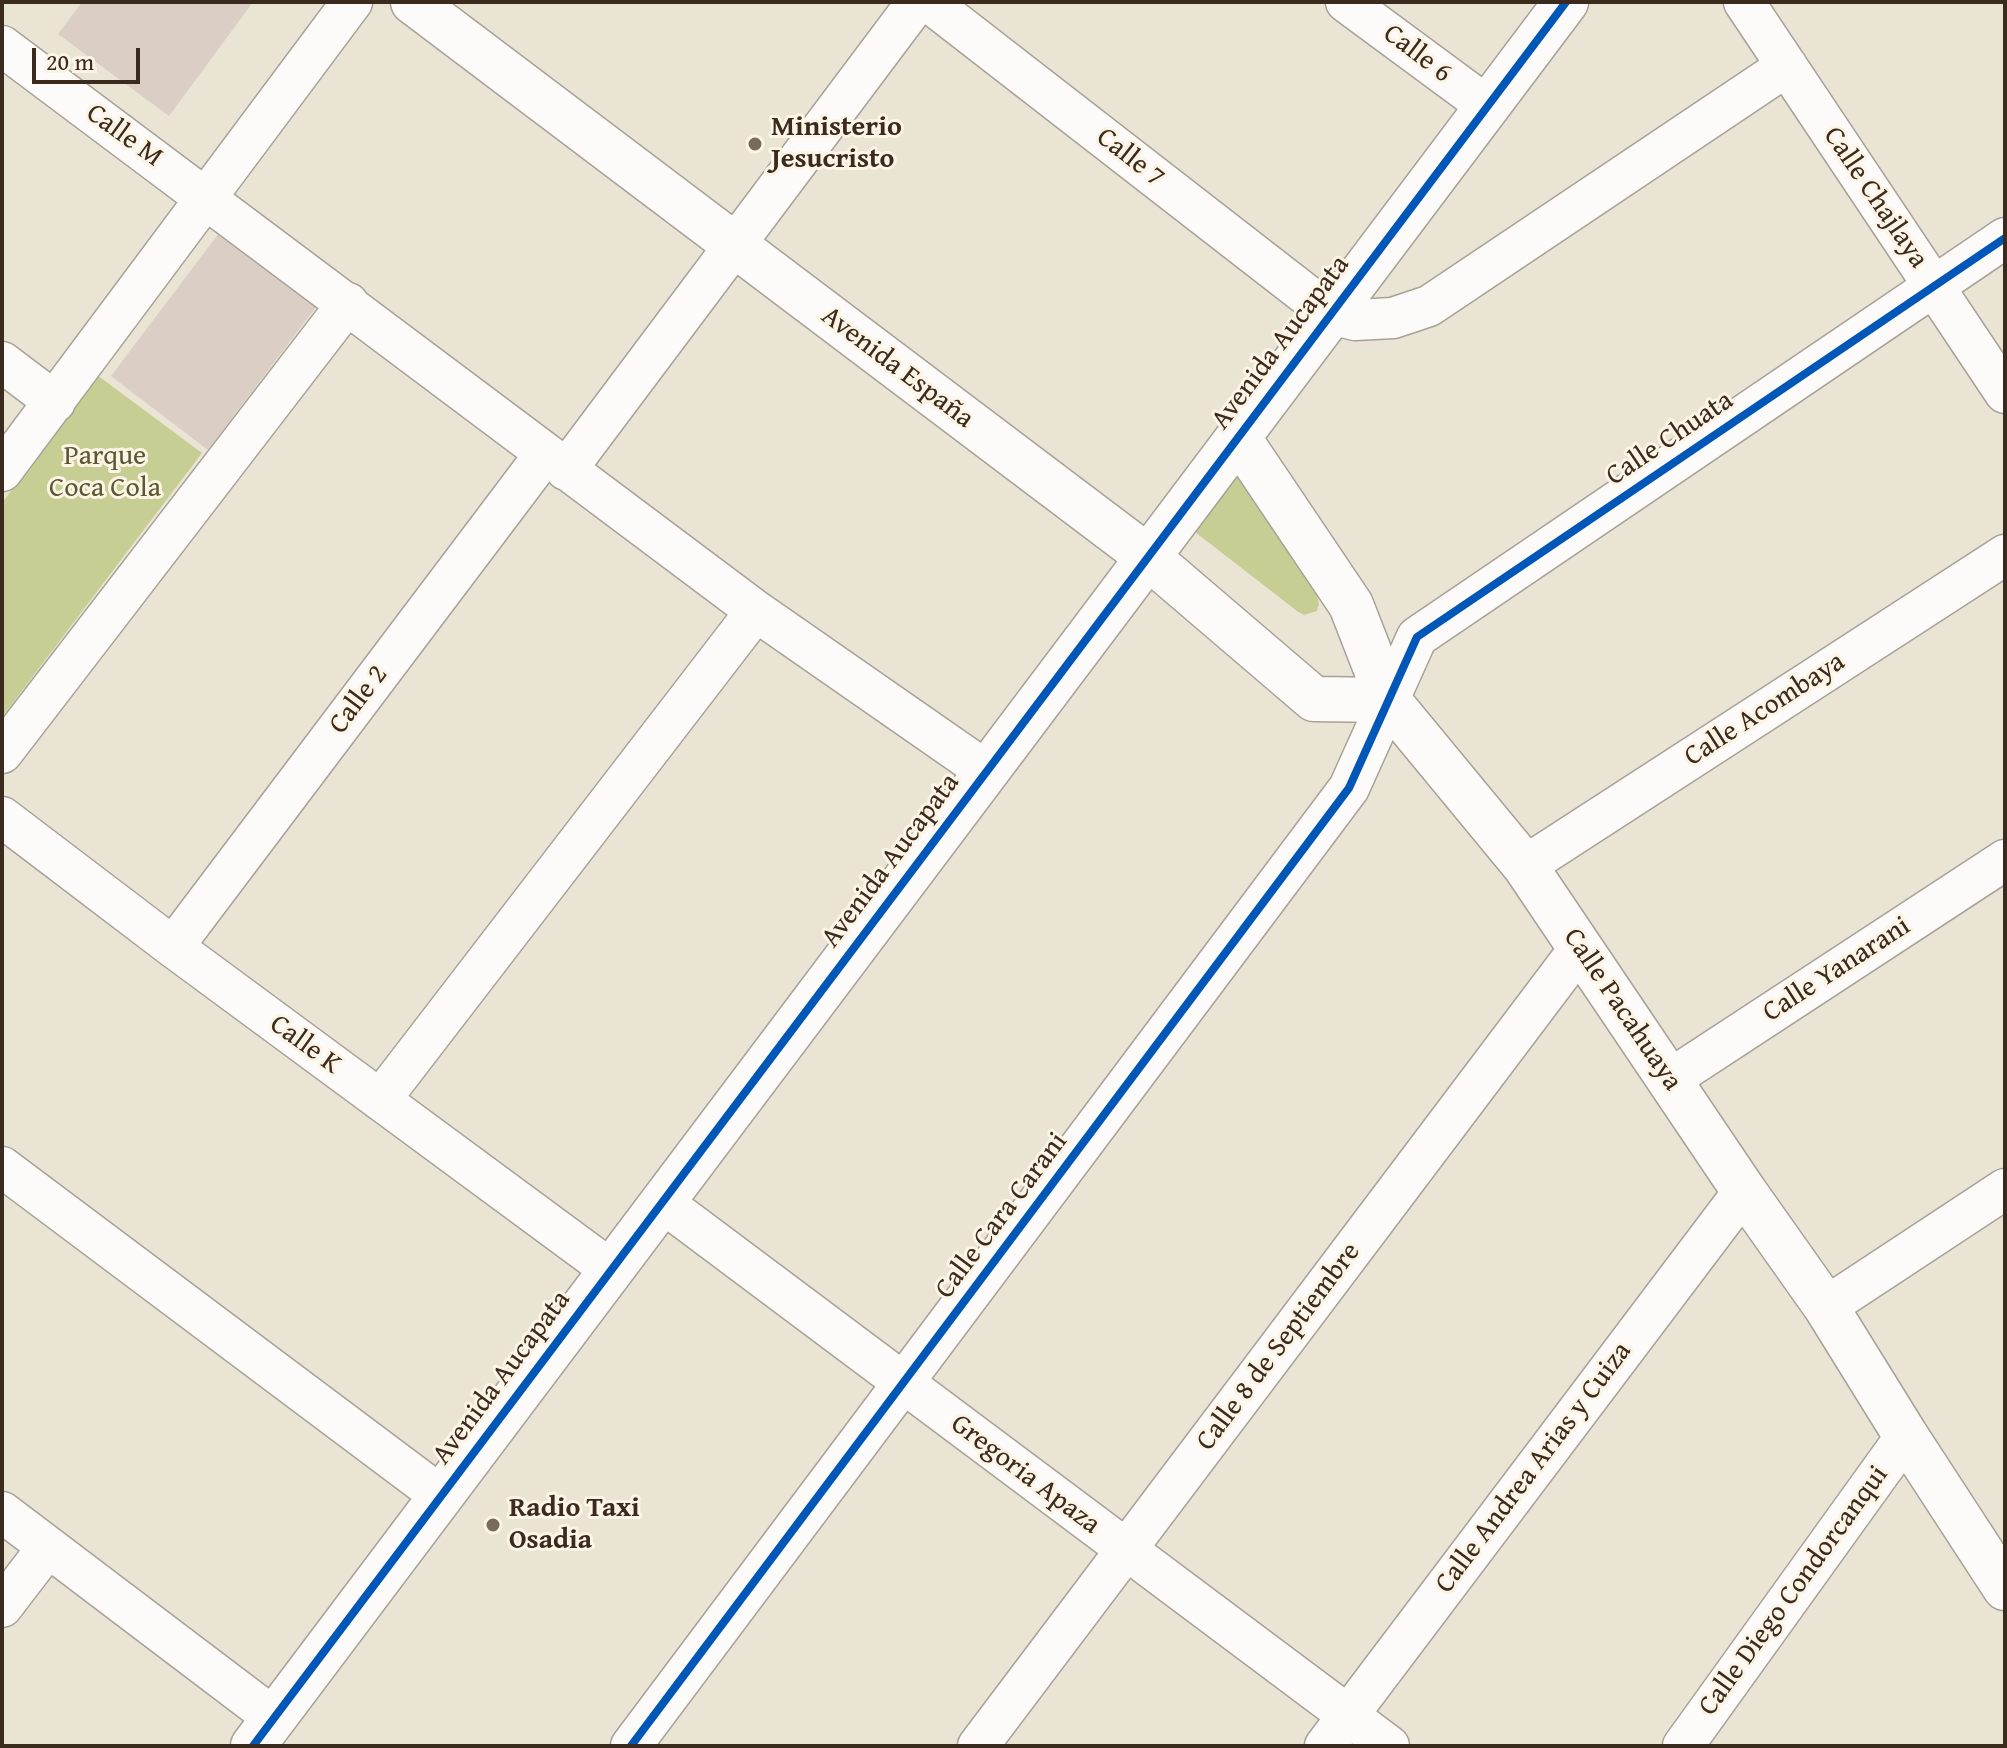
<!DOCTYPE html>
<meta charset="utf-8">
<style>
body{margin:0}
#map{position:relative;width:2007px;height:1748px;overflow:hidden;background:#eae4d5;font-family:"Gentium Book Plus",serif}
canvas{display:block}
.frame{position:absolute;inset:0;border:4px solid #3b2a1e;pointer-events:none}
.scale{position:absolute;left:32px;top:48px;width:108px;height:36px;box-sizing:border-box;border:4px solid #3b2a1e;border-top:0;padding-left:10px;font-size:24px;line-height:28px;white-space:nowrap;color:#3b2a1e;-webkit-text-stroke:6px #fcf5e5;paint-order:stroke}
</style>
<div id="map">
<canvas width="2007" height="1748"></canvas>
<div class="frame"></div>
<div class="scale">20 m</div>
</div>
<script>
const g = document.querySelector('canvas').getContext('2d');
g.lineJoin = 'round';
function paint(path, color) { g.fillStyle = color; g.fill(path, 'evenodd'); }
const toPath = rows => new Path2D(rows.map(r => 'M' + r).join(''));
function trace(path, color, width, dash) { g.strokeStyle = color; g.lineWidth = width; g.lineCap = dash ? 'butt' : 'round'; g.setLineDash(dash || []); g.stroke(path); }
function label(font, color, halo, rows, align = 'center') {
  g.font = font + ' "Gentium Book Plus",serif'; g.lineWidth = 6; g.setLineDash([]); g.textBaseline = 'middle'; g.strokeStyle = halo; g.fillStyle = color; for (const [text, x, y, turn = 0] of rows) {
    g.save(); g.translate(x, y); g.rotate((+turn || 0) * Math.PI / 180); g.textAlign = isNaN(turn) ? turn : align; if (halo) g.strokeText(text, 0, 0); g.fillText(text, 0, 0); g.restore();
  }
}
paint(toPath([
 [97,375,202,453,2,717,2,503],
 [1191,464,1233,466,1316,591,1319,604,1317,611,1304,615,1297,611,1186,525,1176,489]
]), '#c7ce94');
paint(toPath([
 [82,2,253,2,169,116,58,34],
 [222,229,319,303,208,450,111,376]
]), '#dacec5');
const minor = toPath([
 [929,2,1331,314,1355,320,1393,318,1429,306,1787,66],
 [1346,2,1487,106],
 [1744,2,2005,393],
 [2,46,756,611,986,771],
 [2,362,55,402],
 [566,470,917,2],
 [2,471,352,2],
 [2,753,348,303],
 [2,817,173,947,611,1270],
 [1525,866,2005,555],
 [173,947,545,454],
 [1669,1080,2005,860],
 [380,1100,756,611],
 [2,1167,441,1496],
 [662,1202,1389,1746],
 [1826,1307,2005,1189],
 [2,1512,274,1718],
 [2,1607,48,1547],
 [631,1746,1349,788,1417,637,2005,238],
 [978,1746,1580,948],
 [1325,1746,1744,1191],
 [1683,1746,1906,1436]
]);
const tertiary = toPath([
 [413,2,1148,557,1314,699,1388,700],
 [1238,437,1351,605,1388,700,1525,866,1744,1191,1826,1307,1906,1436,2005,1588],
 [253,1746,1566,2]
]);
trace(minor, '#a7a197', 43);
trace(tertiary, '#a7a197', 47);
trace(minor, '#fcfbf9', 40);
trace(tertiary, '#fcfbf9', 44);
trace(toPath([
 [253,1746,1566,2],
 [631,1746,1349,788,1417,637,2005,238]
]), '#0057b8', 8);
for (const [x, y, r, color] of [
 [755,144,8,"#786b5e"],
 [493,1525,8,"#786b5e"]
]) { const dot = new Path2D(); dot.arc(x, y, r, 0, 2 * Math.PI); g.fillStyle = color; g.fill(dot); trace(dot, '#fcf5e5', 3); }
label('28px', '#3b2a1e', '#fcf5e5', [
 ["Calle 6",1417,54,37],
 ["Calle M",124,136,36],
 ["Calle 7",1130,158,38],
 ["Calle Chajlaya",1875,198,56],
 ["Avenida Aucapata",1281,343,-53],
 ["Avenida España",897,368,37],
 ["Calle Chuata",1670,439,-34],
 ["Calle 2",359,700,-53],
 ["Calle Acombaya",1765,710,-33],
 ["Avenida Aucapata",891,861,-53],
 ["Calle Yanarani",1837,970,-33],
 ["Calle Pacahuaya",1622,1010,56],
 ["Calle K",305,1045,36],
 ["Calle Cara Carani",1002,1216,-53],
 ["Calle 8 de Septiembre",1279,1347,-53],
 ["Avenida Aucapata",502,1378,-53],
 ["Calle Andrea Arias y Cuiza",1534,1468,-53],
 ["Gregoria Apaza",1025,1475,37],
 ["Calle Diego Condorcanqui",1794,1591,-54]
]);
label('bold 28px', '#3b2a1e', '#fcf5e5', [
 ["Ministerio",771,128],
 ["Jesucristo",771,160],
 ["Radio Taxi",509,1509],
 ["Osadia",509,1541]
], 'left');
label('28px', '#5c5632', '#fcf5e5', [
 ["Parque",105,457],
 ["Coca Cola",105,489]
]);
</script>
